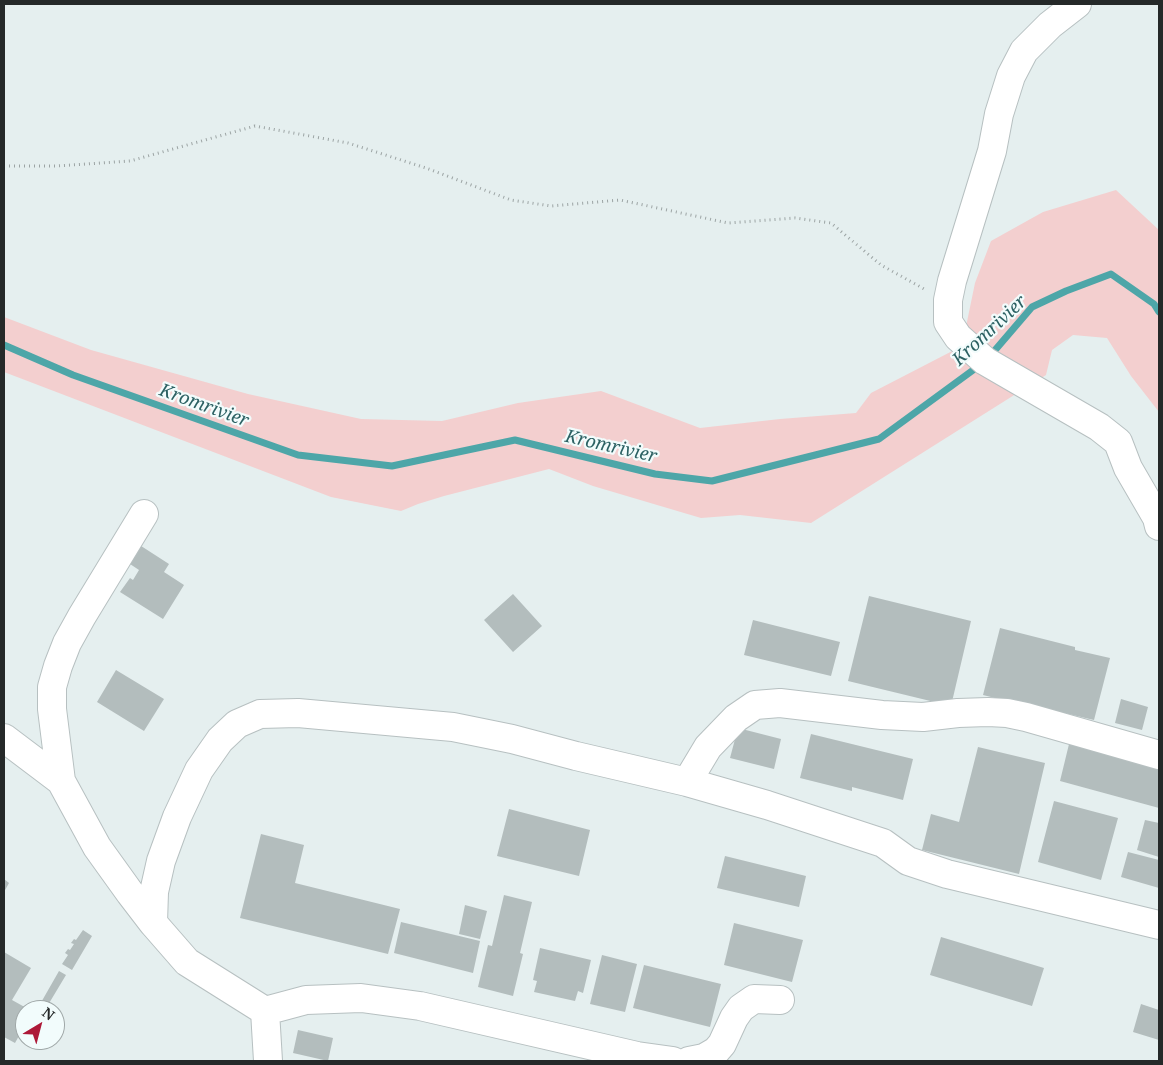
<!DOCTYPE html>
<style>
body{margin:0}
#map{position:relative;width:1163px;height:1065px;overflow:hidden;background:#e5efef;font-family:"Noto Serif",serif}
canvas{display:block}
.frame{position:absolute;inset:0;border:5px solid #252929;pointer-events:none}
.north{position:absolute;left:15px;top:1000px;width:50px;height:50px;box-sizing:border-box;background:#f2fcfc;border:1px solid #a0a8a8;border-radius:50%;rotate:37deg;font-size:14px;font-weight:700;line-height:20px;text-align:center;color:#252929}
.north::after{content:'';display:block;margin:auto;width:18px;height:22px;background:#ad1938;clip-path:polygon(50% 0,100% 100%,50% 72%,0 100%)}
</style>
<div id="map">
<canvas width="1163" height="1065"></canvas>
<div class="frame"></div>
<div class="north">N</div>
</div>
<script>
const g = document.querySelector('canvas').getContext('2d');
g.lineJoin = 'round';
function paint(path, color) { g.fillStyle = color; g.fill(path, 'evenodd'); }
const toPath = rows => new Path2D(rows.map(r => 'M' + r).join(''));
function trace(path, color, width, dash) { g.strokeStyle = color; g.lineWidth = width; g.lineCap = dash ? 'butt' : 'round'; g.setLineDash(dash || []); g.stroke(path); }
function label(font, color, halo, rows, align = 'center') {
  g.font = font + ' "Noto Serif",serif'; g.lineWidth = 4.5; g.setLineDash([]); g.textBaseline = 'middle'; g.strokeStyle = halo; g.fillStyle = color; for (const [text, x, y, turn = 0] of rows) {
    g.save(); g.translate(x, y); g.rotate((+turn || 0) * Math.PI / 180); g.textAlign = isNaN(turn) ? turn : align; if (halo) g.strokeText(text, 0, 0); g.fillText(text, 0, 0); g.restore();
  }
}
paint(toPath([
 [1116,190,1159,230,1159,412,1131,376,1107,338,1073,335,1052,350,1046,375,811,523,740,515,701,518,593,486,549,469,444,496,418,504,401,511,331,497,4,372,4,317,91,350,248,394,361,419,442,421,518,403,601,391,700,428,780,419,856,413,871,393,962,346,975,283,991,241,1043,212]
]), '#f3cfcf');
trace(toPath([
 [4,345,73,375,298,455,392,466,515,440,655,474,712,481,879,439,980,365],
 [990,356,1032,307,1066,291,1111,274,1154,304,1159,312]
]), '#4da6a8', 7);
paint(toPath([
 [138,544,169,564,164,572,184,585,163,619,120,592,130,578,133,580,139,570,127,562],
 [513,594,542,626,513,652,484,620],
 [869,596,971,621,951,706,848,681],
 [753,620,840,642,831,676,744,655],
 [1000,628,1075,647,1075,650,1110,658,1094,720,1060,712,1059,714,983,695],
 [116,670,164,699,144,731,97,702],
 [1121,699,1148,707,1142,730,1115,723],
 [738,728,781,739,774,769,730,758],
 [811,734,913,759,903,800,852,787,852,791,800,778],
 [1070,740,1159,763,1159,808,1060,781],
 [978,747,1045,763,1019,874,922,850,931,814,959,822],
 [1054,801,1118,818,1101,880,1038,862],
 [509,809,590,830,579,876,497,856],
 [1145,820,1159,823,1159,857,1137,850],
 [261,834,304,845,295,883,400,909,388,954,240,918],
 [1128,852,1159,860,1159,888,1121,877],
 [725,856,806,876,799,907,717,888],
 [4,879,9,883,4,892],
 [504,895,532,902,520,953,523,954,513,996,478,987,488,945,492,946],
 [465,905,487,911,480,939,459,934],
 [401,922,480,941,473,973,394,953],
 [734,923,803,940,792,982,724,965],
 [83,930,92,936,72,970,62,964,68,955,65,953,68,949,70,950,74,944,71,943,74,939,76,940],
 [941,937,1044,968,1032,1006,930,975],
 [540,948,591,960,583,993,578,991,575,1001,534,992,537,981,533,980],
 [4,952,31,968,12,1000,30,1010,25,1010,25,1025,15,1043,4,1037],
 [602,955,637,964,625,1012,590,1004],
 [644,965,721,984,710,1027,633,1008],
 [59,971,66,975,45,1010,39,1006],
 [1141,1004,1159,1010,1159,1040,1133,1032],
 [298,1030,333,1038,328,1061,293,1053]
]), '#b3bdbd');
const minor = toPath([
 [1077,4,1050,25,1024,51,1011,76,999,114,992,151,952,281,948,300,948,322,958,337,985,361,1099,427,1118,442,1128,468,1157,518,1159,526],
 [4,738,61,781,97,847,130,893,153,923],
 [61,781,52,709,52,687,58,666,67,643,82,616,144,514],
 [687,782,708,747,736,718,755,705,780,703,882,715,923,717,958,713,988,712,1007,713,1026,717,1159,755],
 [265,1011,306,1000,361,998,420,1006,637,1056,673,1061],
 [268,1061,265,1011,187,962,153,923,154,892,161,861,177,817,199,770,220,740,237,724,260,714,298,713,453,727,512,739,576,756,687,782,767,805,883,843,908,861,947,874,1159,925],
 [689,1061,704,1058,716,1051,722,1044,734,1018,741,1008,754,999,780,1000]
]);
trace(minor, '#b7c0c1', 30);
trace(toPath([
 [4,166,57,166,130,161,255,126,348,143,426,168,511,200,551,206,620,200,728,223,795,218,831,223,881,265,926,290]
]), '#9ca4a4', 3, [1, 4]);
trace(minor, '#fff', 28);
label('italic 18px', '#2c6163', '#f2fcfc', [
 ["Kromrivier",990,331,-43],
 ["Kromrivier",204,406,20],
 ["Kromrivier",611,447,13]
]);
</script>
